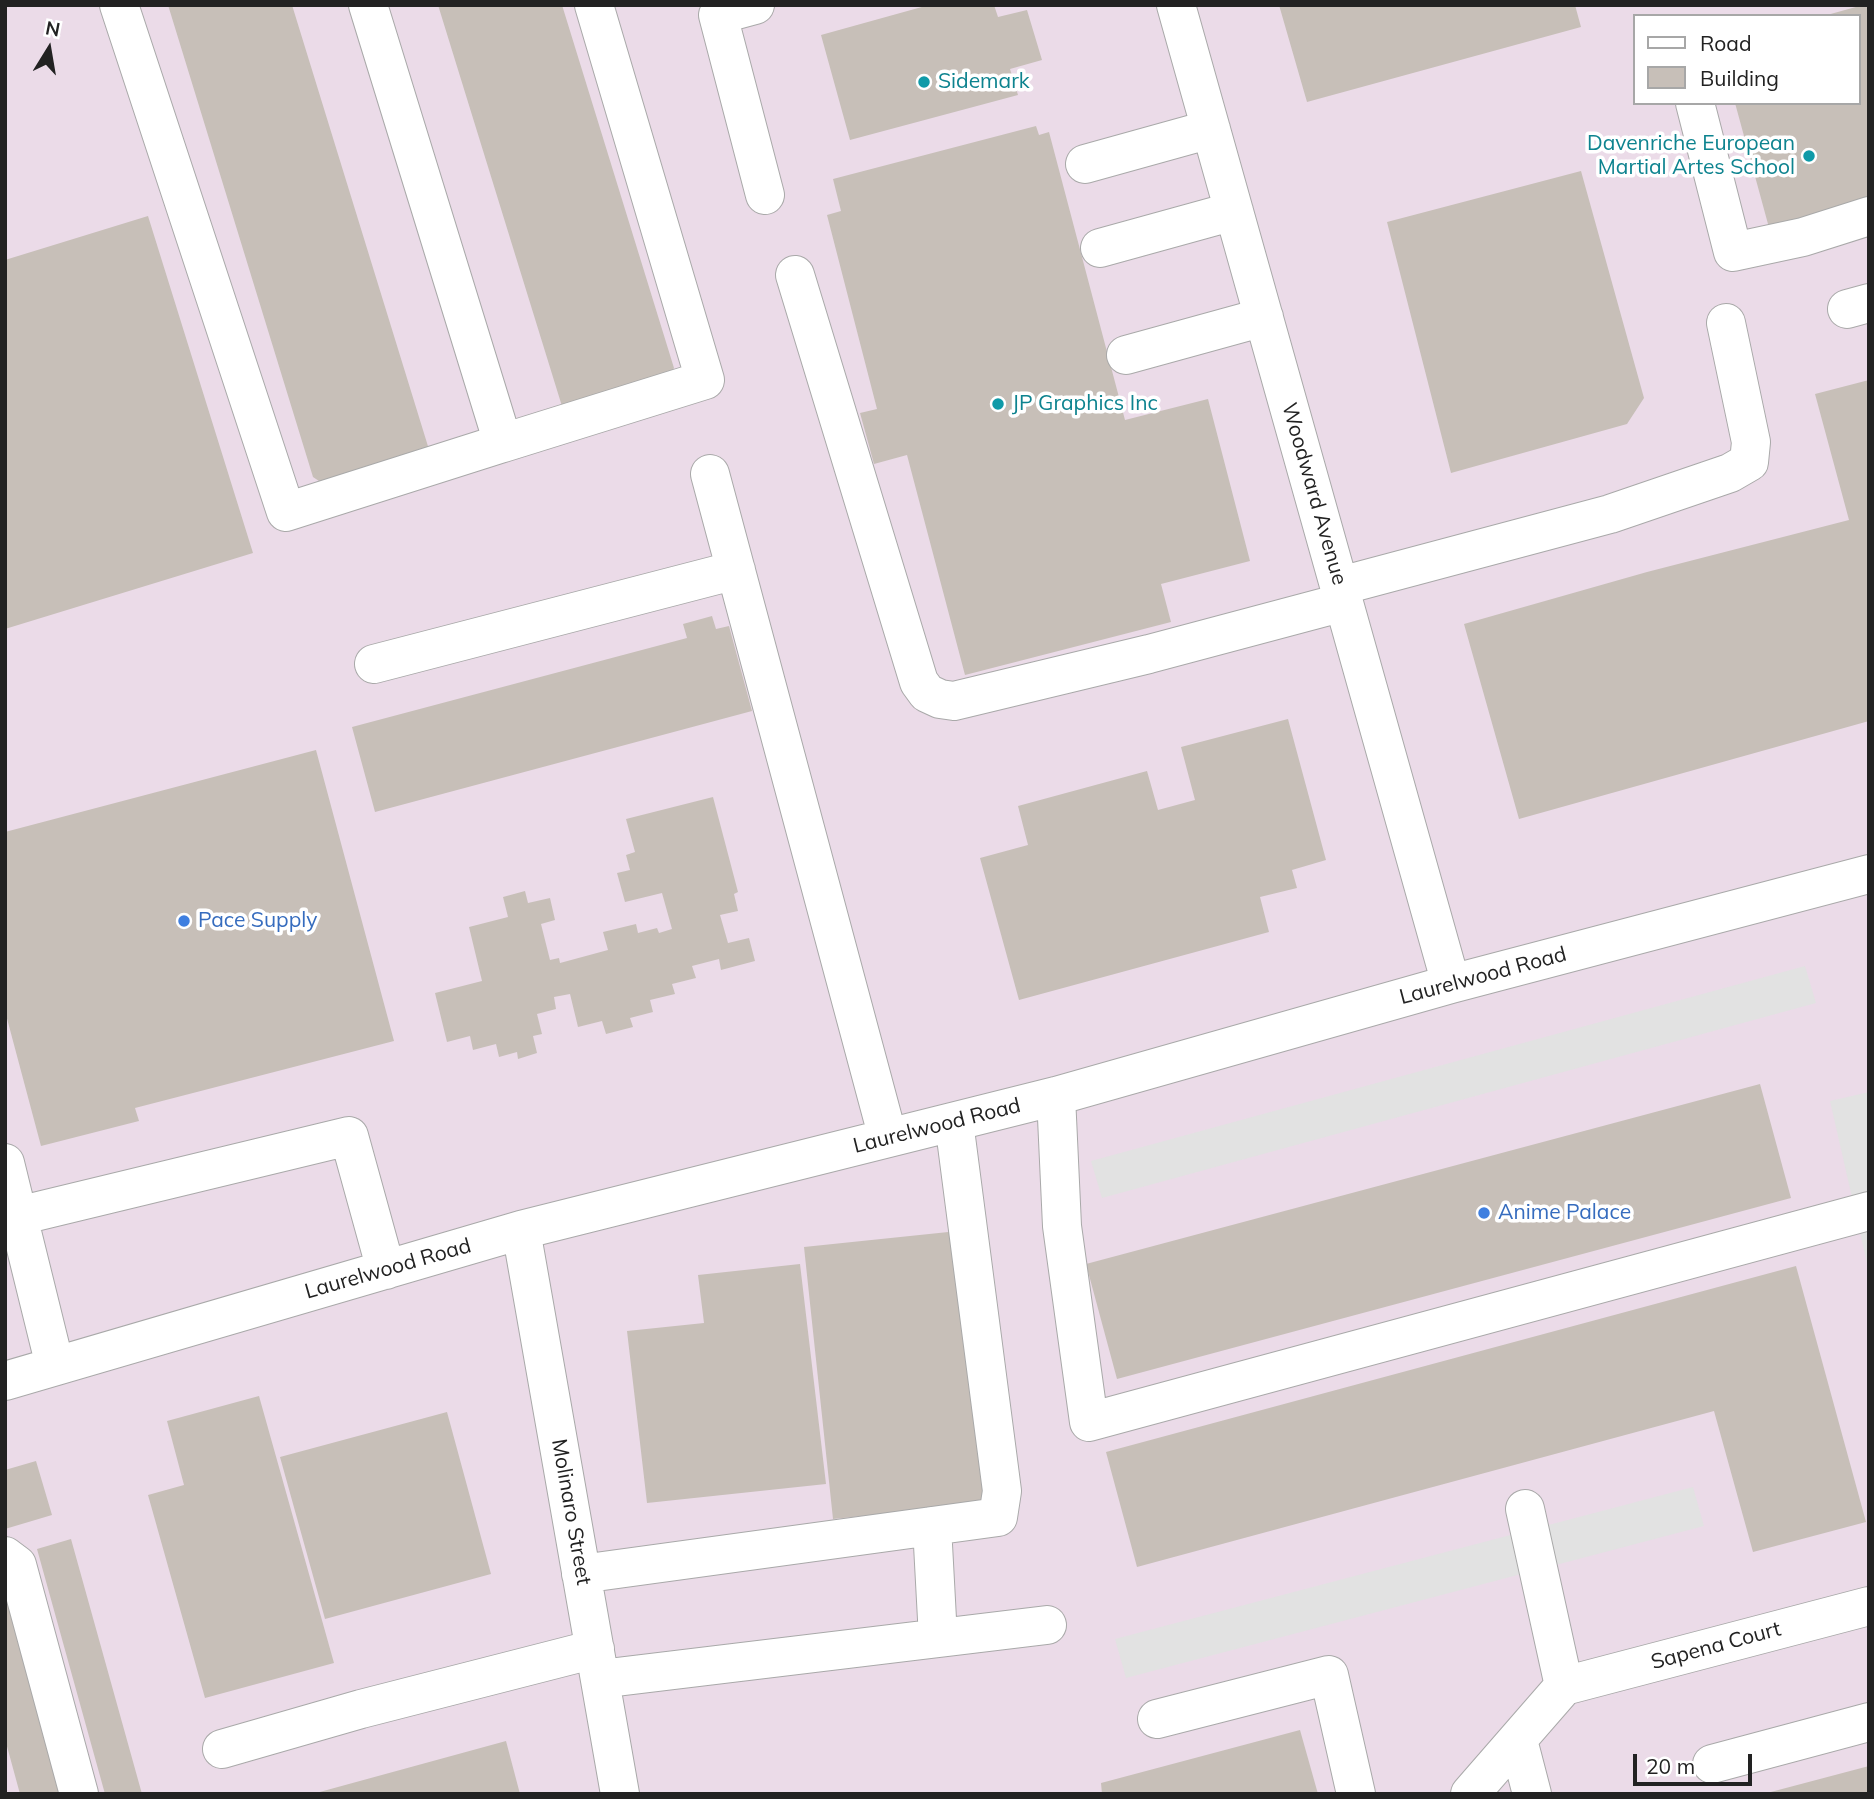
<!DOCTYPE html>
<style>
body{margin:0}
#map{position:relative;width:1874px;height:1799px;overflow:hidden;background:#f2efe9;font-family:Mulish,sans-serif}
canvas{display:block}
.frame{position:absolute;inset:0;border:7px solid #222;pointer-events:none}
.legend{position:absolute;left:1633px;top:14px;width:228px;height:91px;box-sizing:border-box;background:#fff;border:2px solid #a7a7a7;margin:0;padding:9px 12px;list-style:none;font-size:21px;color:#222}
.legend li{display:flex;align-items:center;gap:14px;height:35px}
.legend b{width:35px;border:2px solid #a7a7a7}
.north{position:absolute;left:14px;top:14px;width:70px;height:70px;-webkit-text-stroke:5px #fff;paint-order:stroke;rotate:11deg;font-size:19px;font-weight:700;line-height:28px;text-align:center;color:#222}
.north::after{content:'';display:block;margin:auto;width:24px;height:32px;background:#222;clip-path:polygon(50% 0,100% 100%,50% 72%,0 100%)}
.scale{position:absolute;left:1633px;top:1754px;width:119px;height:32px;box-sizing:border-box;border:4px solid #222;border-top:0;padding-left:9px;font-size:21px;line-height:24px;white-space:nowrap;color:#222;-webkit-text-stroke:5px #fff;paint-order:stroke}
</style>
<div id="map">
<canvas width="1874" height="1799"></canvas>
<div class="frame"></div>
<ul class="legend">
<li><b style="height:9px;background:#fff"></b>Road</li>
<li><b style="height:19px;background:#c7bfb8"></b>Building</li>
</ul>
<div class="north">N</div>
<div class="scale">20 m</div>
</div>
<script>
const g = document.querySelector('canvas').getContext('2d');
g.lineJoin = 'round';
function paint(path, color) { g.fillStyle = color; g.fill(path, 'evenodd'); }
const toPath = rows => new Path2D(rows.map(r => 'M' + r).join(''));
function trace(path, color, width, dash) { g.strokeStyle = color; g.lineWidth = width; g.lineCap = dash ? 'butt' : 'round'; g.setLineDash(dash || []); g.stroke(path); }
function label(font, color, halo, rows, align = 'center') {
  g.font = font + ' Mulish,sans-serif'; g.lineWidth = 7; g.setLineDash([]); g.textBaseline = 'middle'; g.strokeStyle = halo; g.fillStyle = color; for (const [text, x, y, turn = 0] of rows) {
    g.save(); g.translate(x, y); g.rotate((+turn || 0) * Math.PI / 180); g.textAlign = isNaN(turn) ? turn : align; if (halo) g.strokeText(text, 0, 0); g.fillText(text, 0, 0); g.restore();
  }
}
paint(toPath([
 [5,5,1869,5,1869,1794,5,1794],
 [1634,16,1858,16,1858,103,1634,103]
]), '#ebdbe8');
paint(toPath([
 [1805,966,1816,1003,1102,1198,1091,1161],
 [1869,1092,1869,1272,1830,1101],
 [1693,1487,1704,1526,1126,1678,1115,1639]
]), '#e2e2e2');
paint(toPath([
 [168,5,292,5,431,456,334,491,313,477],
 [438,5,562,5,674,368,664,386,565,416],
 [929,5,994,5,998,17,1027,10,1042,60,1010,69,1018,95,850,140,821,35],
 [1279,5,1575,5,1581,27,1307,102],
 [1863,5,1869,5,1869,209,1771,235,1735,103,1858,103,1858,16,1827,15],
 [1036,126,1039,135,1049,132,1125,420,1208,399,1250,561,1161,584,1171,622,965,675,907,455,874,464,860,413,877,409,827,215,841,211,833,179],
 [1581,171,1644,398,1627,424,1451,473,1387,222],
 [148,216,253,553,5,629,5,260],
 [1869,380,1869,721,1519,819,1464,624,1647,572,1849,520,1815,394],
 [712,616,716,629,729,626,752,711,375,812,352,727,687,638,683,624],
 [1288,719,1326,860,1292,870,1297,888,1260,897,1269,932,1019,1000,980,858,1028,845,1018,806,1147,771,1158,810,1195,800,1181,747],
 [316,750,394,1041,135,1108,139,1121,41,1146,5,1011,5,832],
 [713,797,738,892,734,894,738,911,720,915,728,943,749,938,755,961,721,970,719,959,692,966,696,978,672,984,675,994,650,1000,653,1012,630,1018,633,1027,606,1034,602,1021,578,1027,570,994,554,997,556,1009,537,1014,542,1034,533,1036,537,1053,518,1059,517,1052,499,1057,496,1044,473,1050,470,1036,447,1042,435,993,482,981,469,927,508,917,503,897,525,891,528,903,550,898,555,920,541,924,550,960,559,958,560,963,608,950,603,932,636,924,638,933,657,928,659,933,672,929,662,893,625,902,617,873,630,870,626,855,635,852,626,819],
 [1760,1084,1791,1198,1117,1379,1086,1264],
 [958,1231,988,1503,833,1519,804,1247],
 [800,1264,826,1484,647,1503,627,1331,704,1323,698,1275],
 [1796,1266,1866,1522,1753,1552,1714,1411,1137,1567,1106,1452],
 [259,1396,334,1663,205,1698,148,1495,184,1485,167,1421],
 [447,1412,491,1574,325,1619,280,1457],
 [36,1461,52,1515,5,1529,5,1470],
 [71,1539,142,1794,105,1794,37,1549],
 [5,1593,61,1794,20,1794,5,1739],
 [1300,1730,1318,1794,1102,1794,1101,1783],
 [506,1741,520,1794,317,1794,316,1793],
 [1869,1766,1869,1794,1767,1794,1767,1793]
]), '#c7bfb8');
const minor = toPath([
 [119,5,286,512,503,443],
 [368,5,503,443,705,380,594,5],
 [755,5,718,15,765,195],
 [1176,5,1451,984],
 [1695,103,1733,252,1803,237,1869,216],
 [1085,164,1211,129],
 [1100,248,1234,211],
 [795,275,919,682,927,693,940,699,954,701,1149,654,1344,602],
 [1847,309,1869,303],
 [1126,355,1264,317],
 [710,474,888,1138],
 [1340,586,1610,514,1730,473,1749,462,1751,442,1726,323],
 [374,664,736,570],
 [1056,1096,1062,1226,1089,1422,1869,1211],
 [5,1163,18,1216],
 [521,1230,620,1794],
 [55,1366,18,1216,349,1136,386,1270],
 [5,1381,521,1230,1056,1096,1451,984,1869,874],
 [1525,1509,1564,1686],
 [932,1526,938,1638],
 [5,1556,17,1565,79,1794],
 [581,1574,998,1517,1002,1491,954,1122],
 [600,1679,1047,1625],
 [1564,1686,1869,1606],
 [1157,1719,1329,1675,1356,1794],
 [1518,1740,1532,1794],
 [222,1749,361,1709,595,1649],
 [1712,1764,1869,1722],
 [1470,1794,1564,1686]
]);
trace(minor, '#a9a9a9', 40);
trace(minor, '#fff', 38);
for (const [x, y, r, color] of [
 [924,82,7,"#0f9aa8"],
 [1809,156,7,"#0f9aa8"],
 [998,404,7,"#0f9aa8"],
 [184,921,7,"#3f7fe0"],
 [1484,1213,7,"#3f7fe0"]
]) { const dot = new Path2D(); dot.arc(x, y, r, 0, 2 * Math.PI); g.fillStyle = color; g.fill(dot); trace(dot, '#fff', 2.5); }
label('21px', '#0d838f', '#fff', [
 ["Sidemark",938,82],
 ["Davenriche European",1795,144,"right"],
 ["Martial Artes School",1795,168,"right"],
 ["JP Graphics Inc",1012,404]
], 'left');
label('21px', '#222', '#fff', [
 ["Woodward Avenue",1314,494,74],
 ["Laurelwood Road",1483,976,-15],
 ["Laurelwood Road",937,1126,-14],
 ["Laurelwood Road",388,1269,-16],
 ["Molinaro Street",571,1512,80],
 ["Sapena Court",1716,1646,-15]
]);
label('21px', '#366cbe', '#fff', [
 ["Pace Supply",198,921],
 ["Anime Palace",1498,1213]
], 'left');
</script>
